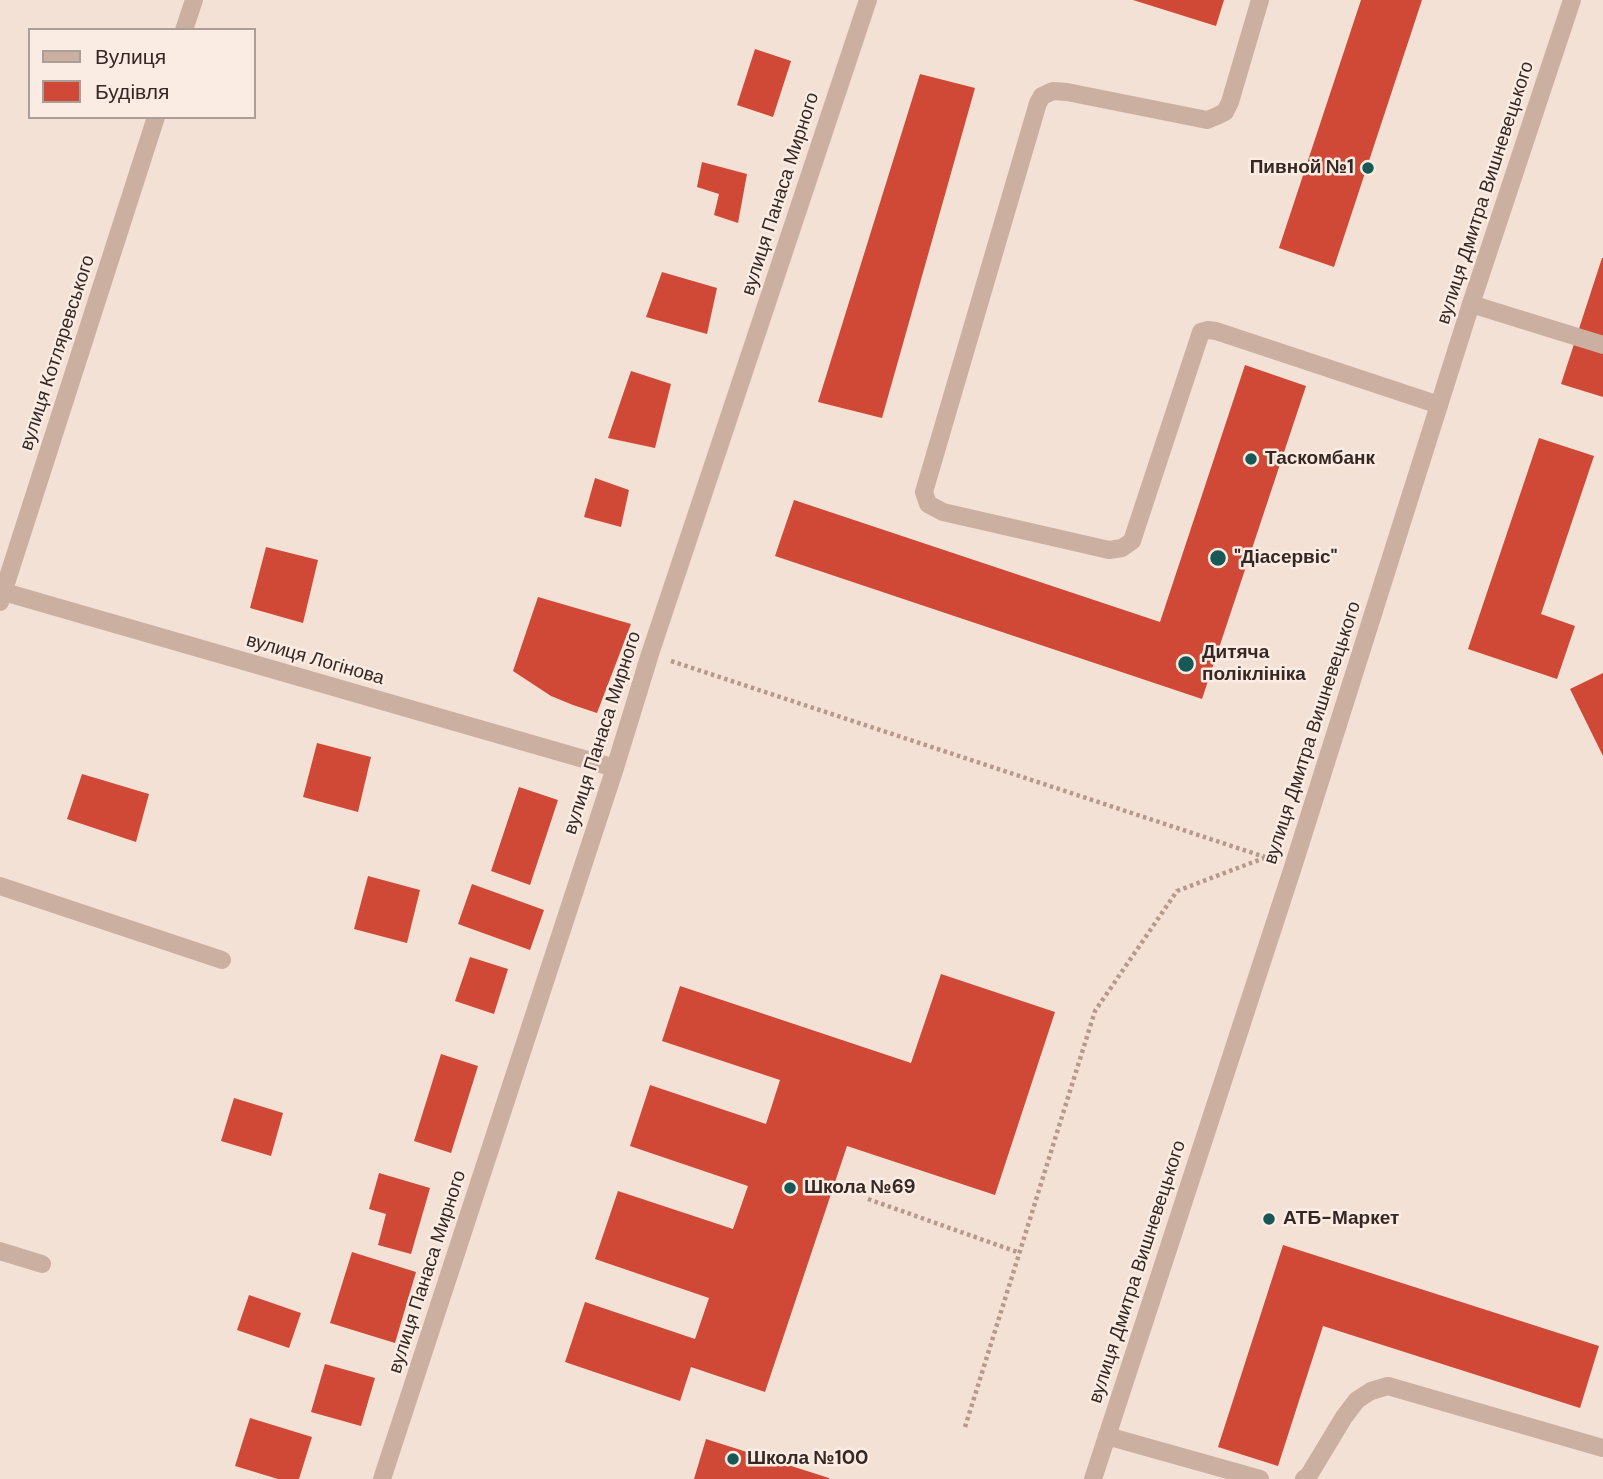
<!DOCTYPE html>
<meta charset="utf-8">
<style>
body{margin:0}
#map{position:relative;width:1603px;height:1479px;overflow:hidden;background:#f3e1d5;font-family:"DM Sans",sans-serif}
canvas{display:block}
.legend{position:absolute;left:28px;top:28px;width:228px;height:91px;box-sizing:border-box;background:#faece2;border:2px solid #ab9e96;margin:0;padding:9px 12px;list-style:none;font-size:21px;color:#352824}
.legend li{display:flex;align-items:center;gap:14px;height:35px}
.legend b{width:35px;border:2px solid #ab9e96}
</style>
<div id="map">
<canvas width="1603" height="1479"></canvas>
<ul class="legend">
<li><b style="height:9px;background:#cbafa1"></b>Вулиця</li>
<li><b style="height:19px;background:#d04936"></b>Будівля</li>
</ul>
</div>
<script>
const g = document.querySelector('canvas').getContext('2d');
g.lineJoin = 'round';
function paint(path, color) { g.fillStyle = color; g.fill(path, 'evenodd'); }
const toPath = rows => new Path2D(rows.map(r => 'M' + r).join(''));
function trace(path, color, width, dash) { g.strokeStyle = color; g.lineWidth = width; g.lineCap = dash ? 'butt' : 'round'; g.setLineDash(dash || []); g.stroke(path); }
function label(font, color, halo, rows, align = 'center') {
  g.font = font + ' "DM Sans",sans-serif'; g.lineWidth = 5; g.setLineDash([]); g.textBaseline = 'middle'; g.strokeStyle = halo; g.fillStyle = color; for (const [text, x, y, turn = 0] of rows) {
    g.save(); g.translate(x, y); g.rotate((+turn || 0) * Math.PI / 180); g.textAlign = isNaN(turn) ? turn : align; if (halo) g.strokeText(text, 0, 0); g.fillText(text, 0, 0); g.restore();
  }
}
paint(toPath([
 [1133,0,1224,0,1216,26],
 [1361,0,1422,0,1334,267,1279,248],
 [755,49,791,61,773,117,737,105],
 [920,74,975,88,882,418,818,402],
 [702,162,747,174,738,223,714,215,719,194,697,187],
 [1602,258,1603,258,1603,397,1561,384],
 [662,272,717,288,707,334,646,317],
 [1245,365,1306,386,1202,699,775,556,794,500,1160,622],
 [631,371,671,384,655,448,608,438],
 [1539,438,1594,456,1541,614,1575,626,1557,679,1468,649],
 [595,478,629,490,621,527,584,517],
 [266,547,318,560,303,623,250,608],
 [538,597,631,624,597,713,573,705,551,696,513,671],
 [1603,673,1603,756,1570,689],
 [317,743,371,757,358,812,303,797],
 [82,774,149,794,136,842,67,819],
 [519,787,558,800,530,885,491,871],
 [368,876,420,890,407,943,354,929],
 [472,884,544,910,530,950,458,924],
 [470,957,508,969,494,1014,455,1001],
 [941,974,1055,1012,995,1195,847,1146,765,1392,691,1367,680,1401,565,1362,585,1302,695,1339,709,1298,595,1259,618,1191,733,1229,748,1186,630,1146,650,1085,766,1124,780,1080,662,1041,680,986,911,1063],
 [441,1054,478,1066,451,1153,414,1141],
 [234,1098,283,1113,271,1156,221,1141],
 [379,1173,430,1188,411,1254,378,1245,386,1214,369,1209],
 [1283,1245,1599,1346,1580,1408,1323,1326,1278,1466,1218,1447],
 [352,1252,416,1272,395,1343,330,1323],
 [249,1295,301,1313,289,1348,237,1330],
 [325,1364,375,1378,361,1426,311,1412],
 [250,1418,312,1437,299,1479,278,1479,235,1466],
 [706,1439,829,1478,829,1479,694,1479]
]), '#d04936');
trace(toPath([
 [671,661,1271,859],
 [868,1199,1020,1253],
 [965,1427,1095,1011,1177,891,1264,858]
]), '#b7998b', 4.5, [3.5, 3.5]);
trace(toPath([
 [1260,0,1230,102,1225,112,1217,116,1207,120,1067,92,1053,91,1042,96,1038,103,924,492,928,504,943,512,1109,550,1122,548,1132,541,1201,332,1208,330,1216,331,1439,405],
 [1471,304,1603,345],
 [1107,1436,1260,1479],
 [1304,1479,1309,1475,1344,1417,1357,1400,1371,1391,1388,1386,1603,1448]
]), '#cbafa1', 18);
trace(toPath([
 [184,30,194,0],
 [4,592,615,768],
 [0,602,156,117],
 [0,886,222,960],
 [0,1251,42,1264],
 [382,1479,615,768,650,654,868,0]
]), '#cbafa1', 18);
trace(toPath([
 [1093,1479,1293,867,1471,304,1572,0]
]), '#cbafa1', 18);
for (const [x, y, r, color] of [
 [1368,168,7,"#175956"],
 [1251,459,7,"#175956"],
 [1218,558,9,"#175956"],
 [1186,664,9,"#175956"],
 [790,1188,7,"#175956"],
 [1269,1219,7,"#175956"],
 [733,1459,7,"#175956"]
]) { const dot = new Path2D(); dot.arc(x, y, r, 0, 2 * Math.PI); g.fillStyle = color; g.fill(dot); trace(dot, '#faece2', 2.5); }
label('bold 19px', '#352824', '#faece2', [
 ["Пивной №1",1354,168,"right"],
 ["Таскомбанк",1265,459],
 ["\"Діасервіс\"",1234,558],
 ["Дитяча",1202,653],
 ["поліклініка",1202,675],
 ["Школа №69",804,1188],
 ["АТБ-Маркет",1283,1219],
 ["Школа №100",747,1459]
], 'left');
label('19px', '#352824', '#faece2', [
 ["вулиця Дмитра Вишневецького",1486,193,-72],
 ["вулиця Панаса Мирного",781,194,-72],
 ["вулиця Котляревського",58,353,-72],
 ["вулиця Логінова",315,660,16],
 ["вулиця Панаса Мирного",603,733,-72],
 ["вулиця Дмитра Вишневецького",1313,733,-72],
 ["вулиця Панаса Мирного",428,1272,-72],
 ["вулиця Дмитра Вишневецького",1138,1272,-72]
]);
</script>
